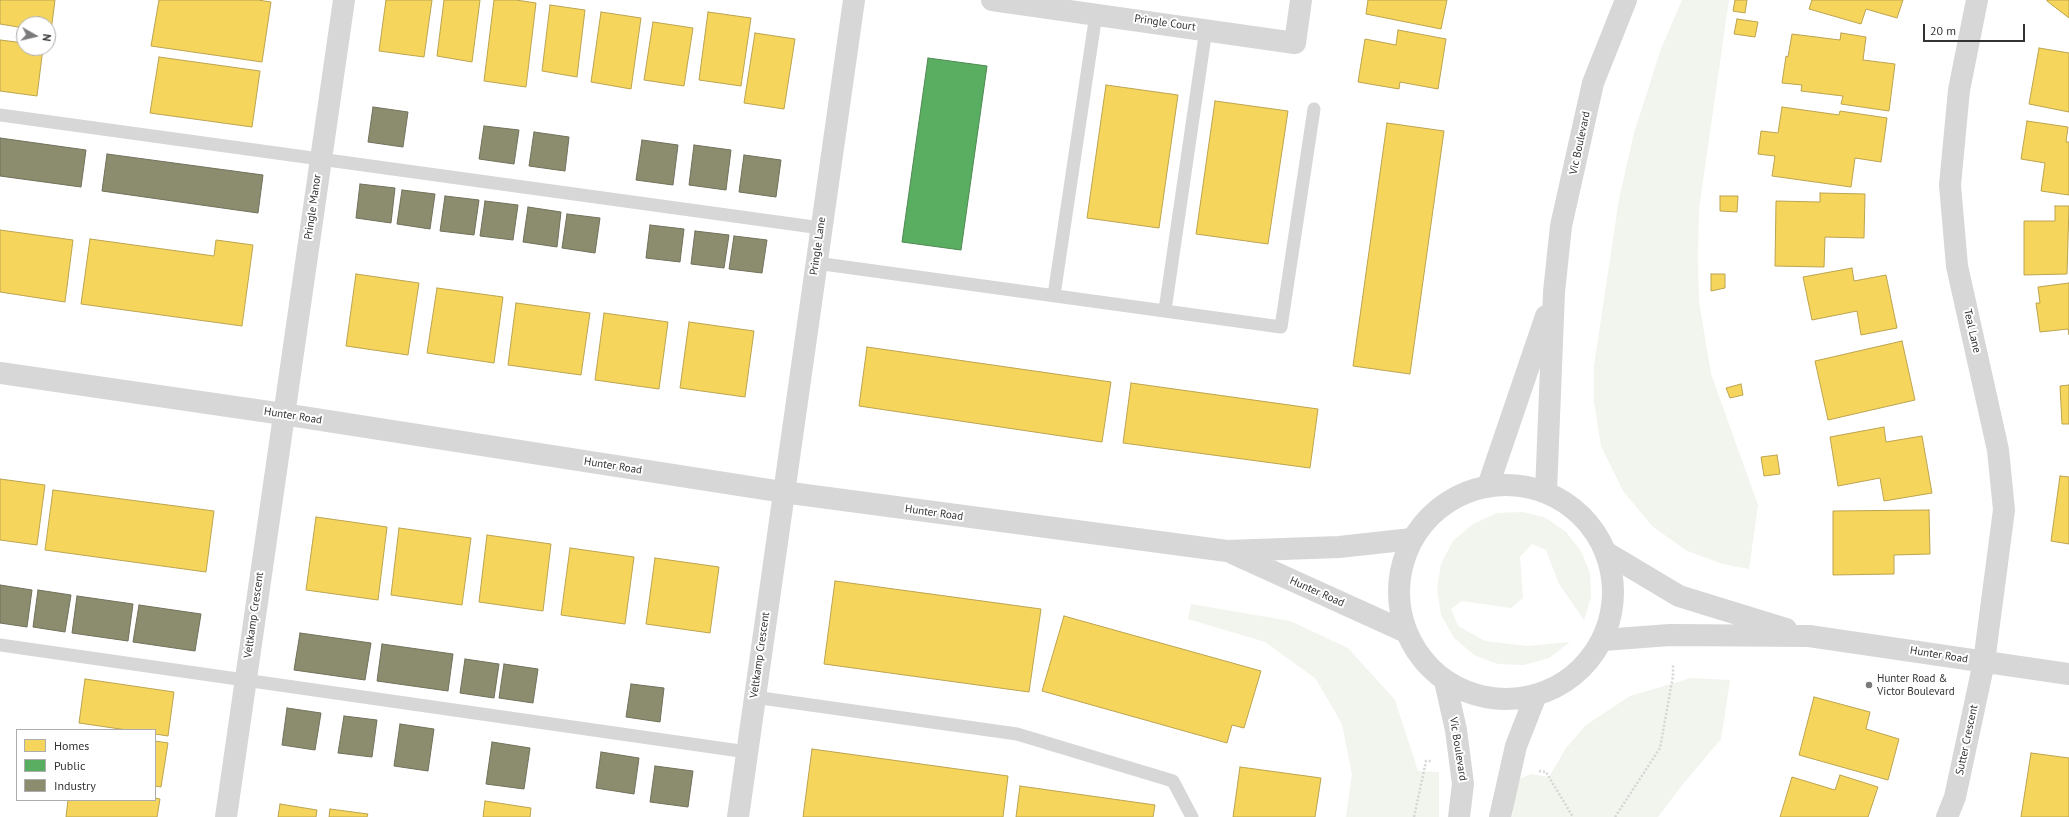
<!DOCTYPE html>
<style>
body{margin:0}
#map{position:relative;width:2069px;height:817px;overflow:hidden;background:#fff;font-family:"PT Sans",sans-serif}
canvas{display:block}
.legend{position:absolute;left:16px;top:729px;width:140px;height:72px;box-sizing:border-box;background:#fff;border:1px solid #adadad;margin:0;padding:5px 7px;list-style:none;font-size:12px;color:#333}
.legend li{display:flex;align-items:center;gap:8px;height:20px}
.legend b{width:20px;border:1px solid #adadad}
.north{position:absolute;left:16px;top:16px;width:40px;height:40px;box-sizing:border-box;background:#fff;border:1px solid #adadad;border-radius:50%;rotate:98deg;font-size:11px;font-weight:700;line-height:16px;text-align:center;color:#333}
.north::after{content:'';display:block;margin:auto;width:14px;height:18px;background:#7a7a7a;clip-path:polygon(50% 0,100% 100%,50% 72%,0 100%)}
.scale{position:absolute;left:1923px;top:24px;width:102px;height:18px;box-sizing:border-box;border:2px solid #333;border-top:0;padding-left:5px;font-size:12px;line-height:14px;white-space:nowrap;color:#333;-webkit-text-stroke:3px #fff;paint-order:stroke}
</style>
<div id="map">
<canvas width="2069" height="817"></canvas>
<ul class="legend">
<li><b style="height:11px;background:#f6d55c"></b>Homes</li>
<li><b style="height:11px;background:#5aae61"></b>Public</li>
<li><b style="height:11px;background:#8c8c6e"></b>Industry</li>
</ul>
<div class="north">N</div>
<div class="scale">20 m</div>
</div>
<script>
const g = document.querySelector('canvas').getContext('2d');
g.lineJoin = 'round';
function paint(path, color) { g.fillStyle = color; g.fill(path, 'evenodd'); }
const toPath = rows => new Path2D(rows.map(r => 'M' + r).join(''));
function trace(path, color, width, dash) { g.strokeStyle = color; g.lineWidth = width; g.lineCap = dash ? 'butt' : 'round'; g.setLineDash(dash || []); g.stroke(path); }
function label(font, color, halo, rows, align = 'center') {
  g.font = font + ' "PT Sans",sans-serif'; g.lineWidth = 4; g.setLineDash([]); g.textBaseline = 'middle'; g.strokeStyle = halo; g.fillStyle = color; for (const [text, x, y, turn = 0] of rows) {
    g.save(); g.translate(x, y); g.rotate((+turn || 0) * Math.PI / 180); g.textAlign = isNaN(turn) ? turn : align; if (halo) g.strokeText(text, 0, 0); g.fillText(text, 0, 0); g.restore();
  }
}
paint(toPath([
 [1682,0,1729,0,1699,209,1698,257,1699,302,1711,374,1758,505,1749,569,1723,564,1687,551,1652,526,1623,491,1601,446,1594,402,1594,366,1619,199,1634,133,1661,49],
 [1523,512,1546,518,1566,532,1581,551,1590,573,1591,597,1584,620,1559,584,1546,550,1532,544,1520,557,1523,598,1511,608,1462,601,1451,609,1458,626,1485,641,1527,646,1570,642,1549,658,1524,665,1498,664,1474,655,1454,638,1441,615,1437,589,1441,564,1453,541,1473,524,1497,513],
 [1191,604,1290,621,1348,648,1395,700,1418,771,1439,772,1439,817,1346,817,1352,774,1342,724,1316,679,1265,642,1188,619],
 [1691,678,1730,680,1721,739,1683,784,1658,817,1512,817,1517,780,1531,774,1549,777,1566,748,1586,725,1630,696]
]), '#f1f5ed');
const homes = toPath([
 [0,0,55,0,51,31,48,31,48,24,24,24,24,28,0,24,0,0],
 [159,0,258,0,271,2,262,62,151,46,159,0],
 [386,0,432,0,424,57,379,51,386,0],
 [444,0,480,0,472,62,437,56,444,0],
 [494,0,516,0,536,3,526,87,484,81,494,0],
 [1368,0,1447,0,1441,29,1366,14,1368,0],
 [1735,0,1747,0,1745,13,1733,11,1735,0],
 [1812,0,1903,0,1897,18,1866,9,1861,24,1809,9,1812,0],
 [2069,0,2069,18,2047,1,2047,0,2069,0],
 [550,5,585,10,577,77,542,71,550,5],
 [601,12,641,18,631,89,591,82,601,12],
 [708,12,751,18,741,86,699,80,708,12],
 [1737,19,1758,22,1755,37,1734,34,1737,19],
 [653,22,693,28,684,86,644,80,653,22],
 [1398,30,1446,39,1438,89,1400,82,1399,89,1358,82,1365,39,1396,45,1398,30],
 [755,33,795,39,784,109,744,103,755,33],
 [1841,33,1866,37,1863,60,1895,64,1889,111,1841,104,1843,96,1801,91,1802,85,1782,83,1786,56,1788,57,1792,34,1840,40,1841,33],
 [0,40,24,43,24,48,43,48,37,96,0,91,0,40],
 [2039,48,2069,53,2069,112,2029,104,2039,48],
 [159,57,260,71,252,127,150,113,159,57],
 [1106,85,1178,95,1159,228,1087,218,1106,85],
 [1215,101,1288,111,1268,244,1196,234,1215,101],
 [1782,107,1839,115,1840,111,1887,118,1881,162,1855,158,1851,187,1772,176,1775,156,1758,154,1761,131,1778,133,1782,107],
 [2027,121,2068,127,2066,142,2069,142,2069,195,2041,191,2045,163,2021,159,2027,121],
 [1387,123,1444,131,1410,374,1353,366,1387,123],
 [1820,193,1865,194,1864,238,1825,237,1824,267,1775,266,1776,201,1820,202,1820,193],
 [1720,196,1738,196,1737,212,1720,211,1720,196],
 [2055,206,2069,206,2067,274,2024,275,2024,221,2055,221,2055,206],
 [0,230,73,240,65,302,0,292,0,230],
 [90,239,214,256,216,240,253,245,242,326,81,304,90,239],
 [1852,268,1854,281,1886,275,1897,328,1861,335,1857,311,1812,320,1803,277,1852,268],
 [356,274,419,283,408,355,346,346,356,274],
 [1711,274,1725,274,1725,288,1711,291,1711,274],
 [2069,283,2069,335,2068,329,2040,332,2036,303,2040,303,2038,287,2069,283],
 [437,288,503,297,494,363,427,353,437,288],
 [516,303,590,313,581,375,508,365,516,303],
 [604,313,668,322,659,389,595,380,604,313],
 [689,322,754,331,745,397,680,388,689,322],
 [1902,341,1915,400,1828,420,1815,361,1902,341],
 [867,347,1111,382,1102,442,859,406,867,347],
 [1131,383,1318,409,1310,468,1123,443,1131,383],
 [1741,384,1743,395,1730,398,1726,388,1741,384],
 [2069,385,2069,424,2062,424,2060,386,2069,385],
 [1884,427,1886,442,1922,436,1932,493,1884,501,1880,478,1838,486,1830,437,1884,427],
 [1777,455,1780,474,1764,476,1761,457,1777,455],
 [2060,476,2069,477,2069,544,2051,541,2060,476],
 [0,479,45,485,37,545,0,540,0,479],
 [53,490,214,511,206,572,45,550,53,490],
 [1929,510,1930,554,1894,555,1894,574,1833,575,1833,511,1929,510],
 [316,517,387,527,378,600,306,590,316,517],
 [399,528,471,538,462,605,391,595,399,528],
 [487,535,551,544,543,611,479,602,487,535],
 [570,548,634,557,625,624,561,615,570,548],
 [655,558,719,567,710,633,646,624,655,558],
 [835,581,1041,609,1029,692,824,664,835,581],
 [1064,616,1261,671,1244,728,1232,725,1227,743,1042,691,1064,616],
 [85,679,174,692,168,736,155,734,155,730,127,730,79,723,85,679],
 [1814,697,1870,712,1866,729,1899,739,1888,780,1799,755,1814,697],
 [155,741,168,743,161,787,155,786,155,741],
 [812,749,1008,776,1003,817,803,817,812,749],
 [2031,753,2069,758,2069,817,2021,817,2031,753],
 [1240,767,1321,778,1315,817,1233,817,1240,767],
 [1840,775,1878,787,1868,817,1780,817,1792,777,1835,790,1840,775],
 [1020,786,1155,805,1153,817,1016,817,1020,786],
 [155,798,160,799,157,817,66,817,68,800,155,800,155,798],
 [485,801,531,808,530,817,483,817,485,801],
 [280,804,317,810,316,817,278,817,280,804],
 [330,809,368,814,367,817,329,817,330,809]
]);
paint(homes, '#f6d55c');
trace(homes, '#bca450', 1);
const public = toPath([
 [928,58,987,66,961,250,902,242,928,58]
]);
paint(public, '#5aae61');
trace(public, '#4e8953', 1);
const industry = toPath([
 [373,107,408,112,403,147,368,142,373,107],
 [484,126,519,130,514,164,479,159,484,126],
 [534,132,569,137,565,171,529,166,534,132],
 [0,138,86,150,81,187,0,176,0,138],
 [642,140,678,145,673,185,636,180,642,140],
 [694,145,731,150,726,190,689,185,694,145],
 [107,154,263,175,258,213,102,191,107,154],
 [744,155,781,160,776,197,739,192,744,155],
 [360,184,395,188,391,223,356,218,360,184],
 [402,190,435,194,430,229,397,224,402,190],
 [445,196,479,200,474,235,440,231,445,196],
 [485,201,518,205,513,240,480,236,485,201],
 [528,207,561,212,557,247,523,242,528,207],
 [567,214,600,218,595,253,562,248,567,214],
 [650,225,684,229,680,262,646,258,650,225],
 [695,231,729,235,724,268,691,264,695,231],
 [734,236,767,240,762,273,729,269,734,236],
 [0,585,32,590,27,627,0,623,0,585],
 [38,590,71,595,65,632,33,627,38,590],
 [77,596,133,604,128,641,72,633,77,596],
 [139,605,201,614,195,651,133,642,139,605],
 [300,633,371,643,365,680,294,670,300,633],
 [382,644,453,654,448,691,377,681,382,644],
 [465,659,499,664,494,698,460,693,465,659],
 [504,664,538,669,533,703,499,698,504,664],
 [631,684,664,688,660,722,626,717,631,684],
 [287,708,321,713,315,750,282,745,287,708],
 [344,716,377,720,372,757,338,753,344,716],
 [400,724,434,729,428,771,394,766,400,724],
 [492,742,530,748,524,789,486,784,492,742],
 [601,752,639,758,634,794,596,788,601,752],
 [655,766,693,771,688,807,650,802,655,766]
]);
paint(industry, '#8c8c6e');
trace(industry, '#71715c', 1);
trace(toPath([
 [1539,771,1546,772,1573,817],
 [1414,817,1426,761,1431,761],
 [1615,817,1660,748,1673,676,1673,664]
]), '#d6d6d6', 2.5, [2, 2]);
trace(toPath([
 [0,115,821,228],
 [816,263,1281,327,1314,109],
 [1054,295,1096,14],
 [1165,310,1206,29],
 [0,645,747,752],
 [754,697,1017,734,1173,781,1192,817]
]), '#d7d7d7', 13);
trace(toPath([
 [992,0,1295,43,1301,0],
 [0,373,283,414,783,492,1227,551,1339,547,1412,539],
 [1232,553,1406,632],
 [1607,553,1679,596,1786,629],
 [1603,640,1670,635,1809,636,2069,674],
 [226,817,344,0],
 [738,817,854,0],
 [1947,817,1955,797,1984,662,2004,510,1998,450,1957,266,1950,185,1959,90,1977,0]
]), '#d7d7d7', 22);
trace(toPath([
 '1399 592a107 107 0 1 1 214 0a107 107 0 1 1-214 0Z',
 [1488,486,1546,316],
 [1546,492,1554,292,1561,226,1593,83,1626,0],
 [1445,681,1456,730,1463,784,1459,817],
 [1500,817,1516,746,1536,695]
]), '#d7d7d7', 22);
for (const [x, y, r, color] of [
 [1869,685,4,"#7a7a7a"]
]) { const dot = new Path2D(); dot.arc(x, y, r, 0, 2 * Math.PI); g.fillStyle = color; g.fill(dot); trace(dot, '#fff', 1.5); }
label('11px', '#333', '#fff', [
 ["Pringle Court",1165,23,8],
 ["Vic Boulevard",1580,143,-78],
 ["Pringle Manor",313,207,-82],
 ["Pringle Lane",818,246,-82],
 ["Teal Lane",1972,331,77],
 ["Hunter Road",293,416,9],
 ["Hunter Road",613,466,9],
 ["Hunter Road",934,513,8],
 ["Hunter Road",1317,592,24],
 ["Veltkamp Crescent",254,615,-82],
 ["Veltkamp Crescent",760,655,-82],
 ["Hunter Road",1939,655,9],
 ["Sutter Crescent",1967,740,-78],
 ["Vic Boulevard",1458,749,81]
]);
label('11px', '#333', '#fff', [
 ["Hunter Road &",1877,679],
 ["Victor Boulevard",1877,692]
], 'left');
</script>
